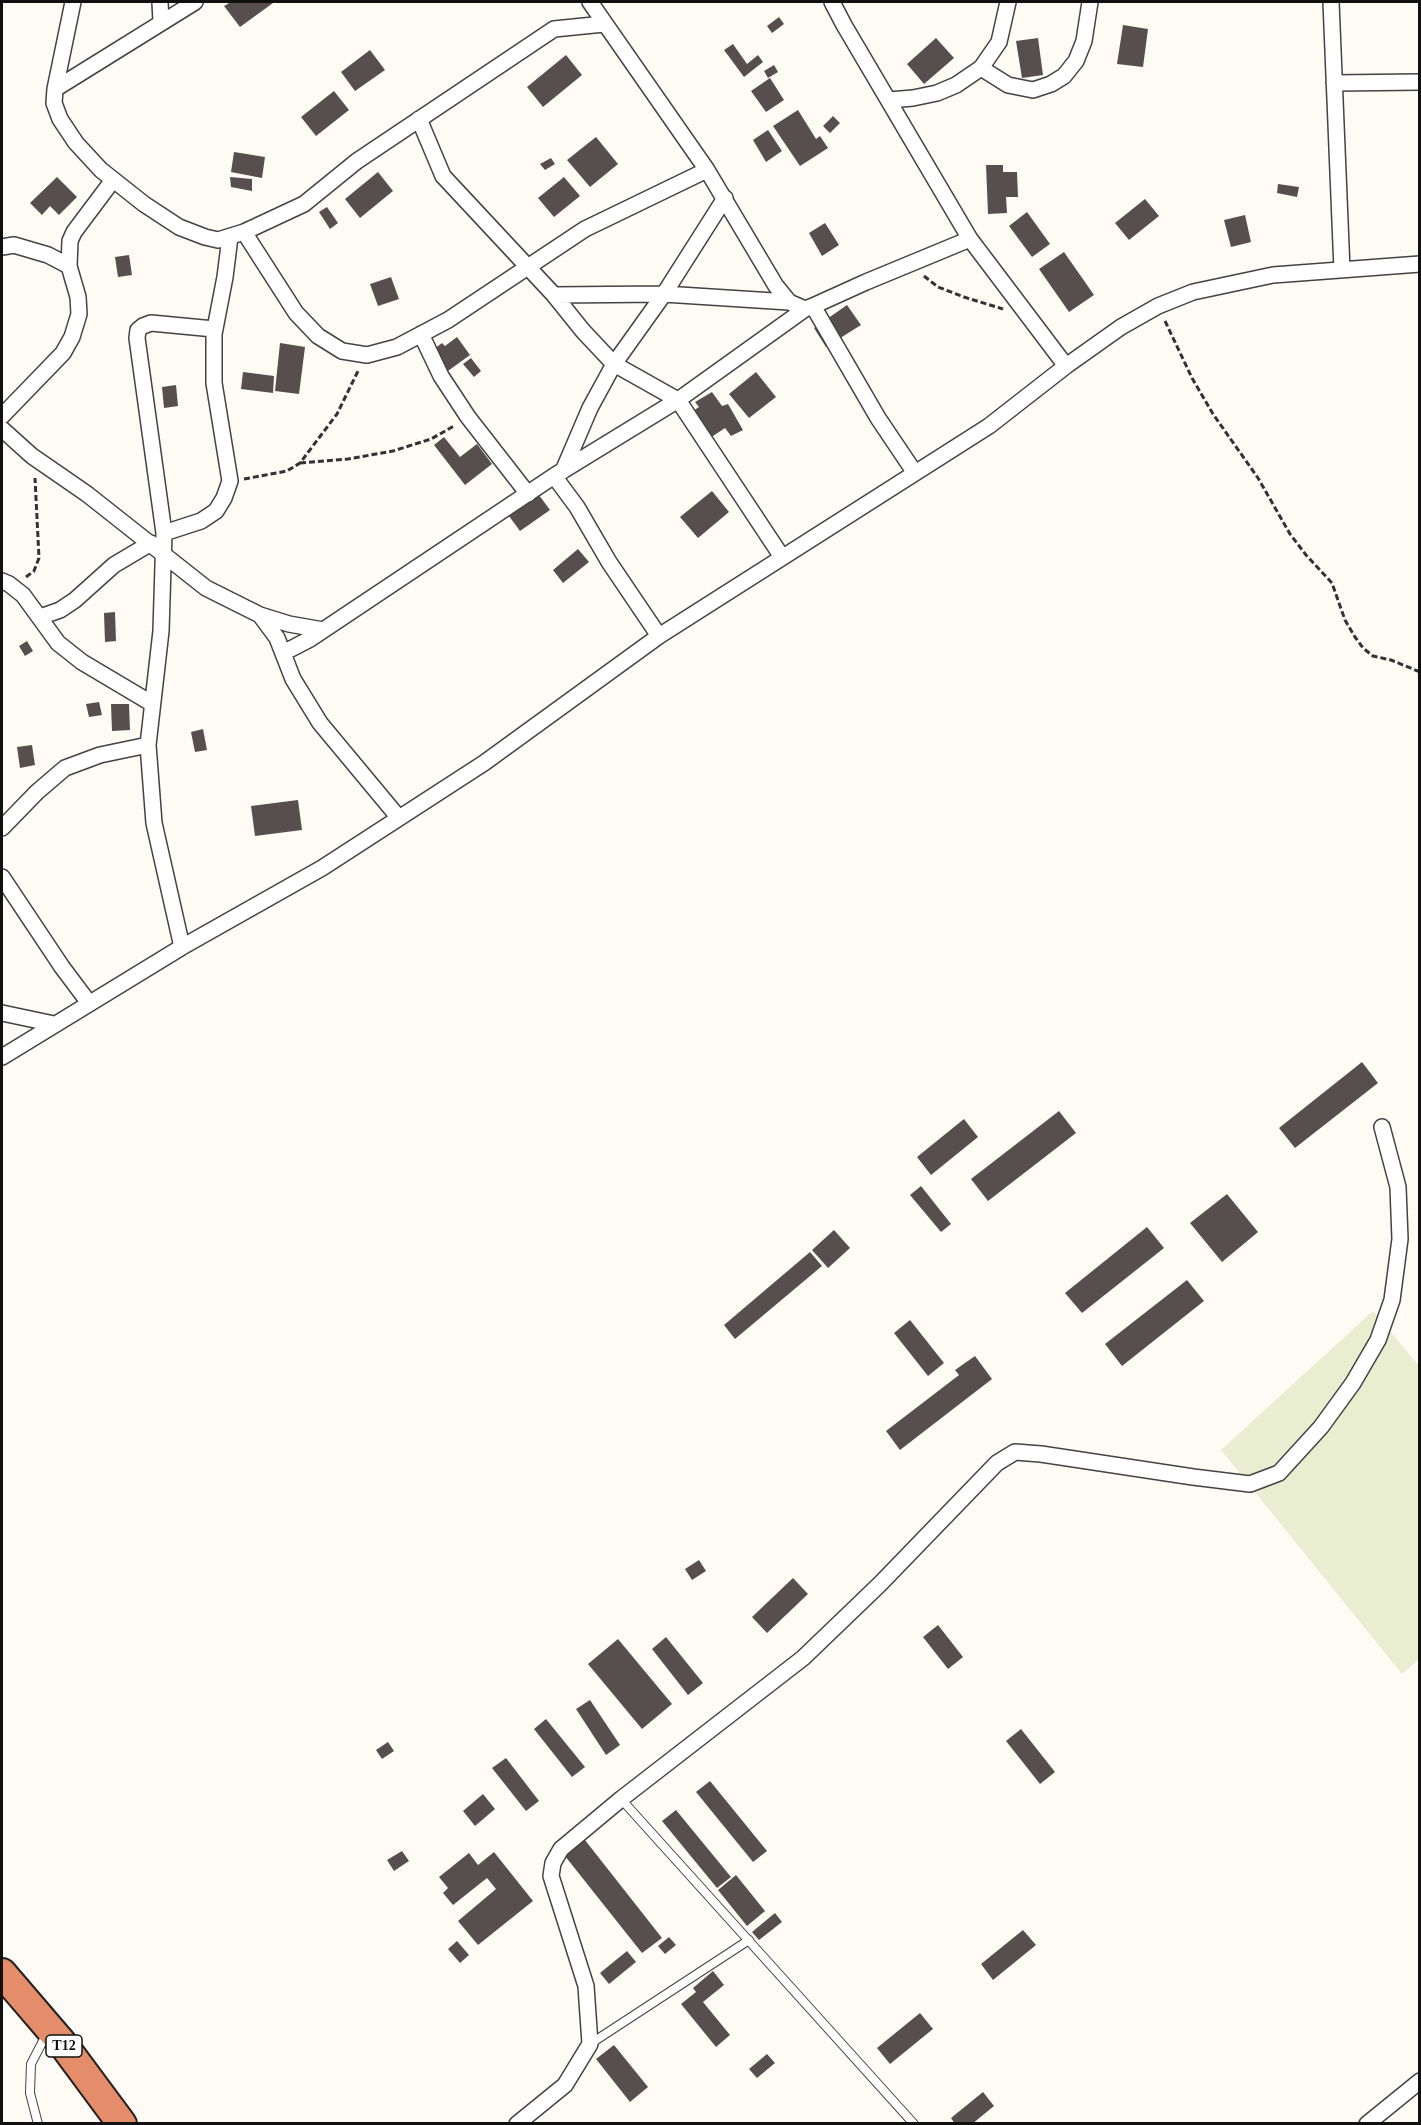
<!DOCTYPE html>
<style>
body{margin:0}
#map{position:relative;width:1421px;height:2125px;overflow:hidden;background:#fefaf4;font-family:"Times New Roman",serif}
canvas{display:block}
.frame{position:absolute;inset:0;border:3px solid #101010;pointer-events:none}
</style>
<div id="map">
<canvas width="1421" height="2125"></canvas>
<div class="frame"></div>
</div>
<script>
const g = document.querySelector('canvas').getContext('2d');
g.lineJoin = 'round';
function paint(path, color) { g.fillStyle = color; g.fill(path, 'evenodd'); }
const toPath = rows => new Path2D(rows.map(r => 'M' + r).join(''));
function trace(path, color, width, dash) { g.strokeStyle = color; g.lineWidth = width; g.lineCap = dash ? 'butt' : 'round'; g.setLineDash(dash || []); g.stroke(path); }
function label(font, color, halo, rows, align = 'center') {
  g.font = font + ' "Times New Roman",serif'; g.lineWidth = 6; g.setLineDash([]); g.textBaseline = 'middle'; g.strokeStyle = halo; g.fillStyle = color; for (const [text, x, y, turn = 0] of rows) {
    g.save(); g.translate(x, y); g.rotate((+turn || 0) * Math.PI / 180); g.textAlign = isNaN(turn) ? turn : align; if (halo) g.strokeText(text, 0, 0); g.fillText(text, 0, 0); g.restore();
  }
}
paint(toPath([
 [1373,1311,1419,1366,1419,1659,1402,1674,1221,1450]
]), '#e9eed1');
paint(toPath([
 [231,2,272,2,273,3,240,27,224,6],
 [779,17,784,24,772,33,767,26],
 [1123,25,1148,29,1143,67,1117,64],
 [936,38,954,58,924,84,907,64],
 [1038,38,1043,75,1022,78,1016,41],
 [733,44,747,64,758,55,763,62,744,77,724,50],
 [370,50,385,70,355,91,341,72],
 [566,55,582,75,543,107,527,87],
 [774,65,778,72,768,78,764,71],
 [770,78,784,100,766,112,751,91],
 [334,91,349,110,316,136,301,117],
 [798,110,816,139,820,136,828,148,800,166,773,126],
 [833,116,840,123,830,133,823,126],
 [768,130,782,151,766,162,753,140],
 [596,137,618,164,590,187,567,160],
 [234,152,265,157,262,178,231,172],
 [551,158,555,164,545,170,540,164],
 [986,165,1003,165,1003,172,1017,172,1018,197,1006,197,1007,213,988,214],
 [378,172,393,191,360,218,345,199],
 [57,177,77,197,59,215,50,206,42,215,30,203],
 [230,177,252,179,252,191,231,187],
 [564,177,580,196,554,217,538,198],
 [1278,184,1299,187,1297,197,1277,193],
 [1145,199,1159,216,1129,240,1115,223],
 [327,207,338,223,330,229,319,212],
 [1027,212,1050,244,1032,257,1009,226],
 [1245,215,1251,242,1231,247,1224,220],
 [825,223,839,245,822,256,809,233],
 [1064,252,1094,295,1069,312,1039,269],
 [129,255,132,275,118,277,115,257],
 [391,277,399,299,378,306,370,284],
 [847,305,861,325,826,347,814,328],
 [457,337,470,355,441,376,430,352,442,343,445,346],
 [280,343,305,347,299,394,275,391],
 [471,358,481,371,474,377,463,364],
 [243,372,274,376,273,393,241,389],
 [756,372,776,397,749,418,729,394],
 [176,385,178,406,164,408,162,387],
 [712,392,722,406,728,404,743,430,731,436,725,428,701,444,682,418,699,407,695,402],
 [444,437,460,457,477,444,492,464,465,485,434,445],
 [536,491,550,510,520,531,506,512],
 [712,491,729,512,698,538,680,517],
 [578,549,589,562,563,583,553,570],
 [115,612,116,641,105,642,104,613],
 [27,641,33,651,25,656,19,646],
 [99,702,102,715,89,717,86,704],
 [111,704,129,704,130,730,112,731],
 [203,729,207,750,195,752,191,732],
 [32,745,35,765,20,768,17,747],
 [298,800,302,830,255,836,251,806],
 [1362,1062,1378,1083,1295,1148,1279,1128],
 [1059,1111,1076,1133,988,1201,971,1179],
 [964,1119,978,1137,931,1175,917,1157],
 [921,1186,951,1224,941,1232,910,1195],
 [1227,1194,1258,1232,1222,1262,1190,1223],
 [1147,1227,1164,1248,1082,1313,1065,1293],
 [834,1230,850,1248,828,1268,812,1250],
 [810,1252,822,1266,735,1339,724,1325],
 [1187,1280,1204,1301,1122,1366,1105,1344],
 [910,1320,944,1363,928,1376,894,1333],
 [975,1356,992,1379,900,1450,886,1431,959,1375,955,1370],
 [699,1560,706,1571,692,1580,685,1569],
 [793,1578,808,1594,767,1633,752,1617],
 [938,1625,963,1657,948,1669,923,1637],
 [666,1637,703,1683,688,1695,652,1649],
 [618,1639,672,1704,642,1729,588,1664],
 [590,1700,620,1745,606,1755,576,1709],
 [546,1719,585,1767,572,1777,534,1729],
 [1021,1729,1055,1772,1040,1784,1006,1741],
 [388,1742,394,1751,382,1759,376,1750],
 [506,1758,539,1801,526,1811,492,1768],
 [710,1781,767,1851,753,1862,696,1792],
 [483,1794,495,1809,475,1826,463,1811],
 [676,1810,731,1877,717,1888,662,1821],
 [581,1835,662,1938,642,1953,561,1851],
 [402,1851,409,1861,394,1871,387,1860],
 [494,1852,533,1901,478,1945,458,1921,496,1889,487,1878,453,1905,443,1893,448,1888,439,1877,469,1853,478,1865],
 [736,1875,765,1911,747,1926,718,1890],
 [775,1913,782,1922,759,1940,752,1932],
 [1023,1930,1036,1945,993,1980,981,1964],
 [669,1937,676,1945,665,1954,658,1946],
 [457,1941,469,1955,460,1963,448,1949],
 [627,1951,636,1962,609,1984,600,1973],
 [713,1971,724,1985,703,2002,730,2035,716,2047,681,2004,696,1992,693,1988],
 [920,2013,933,2029,890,2064,877,2048],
 [614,2045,648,2087,630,2102,596,2059],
 [767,2054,775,2063,757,2078,749,2069],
 [983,2092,994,2106,972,2124,955,2124,951,2118]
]), '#574f4d');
const lane = toPath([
 [621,1799,914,2124],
 [590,2044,749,1940],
 [38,2124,30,2093,31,2064,46,2035]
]);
const street = toPath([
 [73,2,55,89,54,103,60,119,76,143,101,170,144,204,179,227,205,237,218,240,244,232,304,204,357,161,554,29,604,24],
 [160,2,161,22],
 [590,2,707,170,776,286,789,302,805,309,813,306,866,282,970,239],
 [832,2,844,25,970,239,1066,366],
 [1331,2,1342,270],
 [981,68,1008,85,1033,90,1051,84,1064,76,1076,61,1084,41,1090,2],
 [1334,83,1420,82],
 [55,89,195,2],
 [889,100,913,98,937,93,956,85,981,68,999,42,1008,2],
 [419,119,443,176,554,295,583,331,614,364,678,400,782,557],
 [244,232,296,313,318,336,342,351,367,355,397,347,448,320,585,229,707,170],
 [2,247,14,245,48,255,69,266],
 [554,295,664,294,789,302],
 [813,306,878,418,915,473],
 [421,334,441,376,468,417,528,494],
 [2,416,63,353,72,337,79,314,78,297,69,266,70,241,74,232,113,180],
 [2,429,32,456,87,494,206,588,260,615,277,638,293,679,320,723,399,818],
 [563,471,590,408,614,364,664,294,725,198],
 [554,476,577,507,609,562,659,636],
 [164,533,201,521,216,511,224,498,230,481,214,383,214,334,225,277,230,237],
 [2,581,9,584,23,595,58,643,82,662,151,703],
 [260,615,289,624,323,630],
 [40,617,60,610,75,600,114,565,151,543],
 [283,653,310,639,554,476,678,400,805,309],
 [2,828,37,792,65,768,100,755,148,745],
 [2,877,62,967,89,1003],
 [182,947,154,823,148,745,161,631,164,533,137,338,138,330,143,326,151,323,214,329],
 [2,1013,54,1024],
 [2,1057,182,947,322,868,484,763,659,636,989,426,1066,366,1121,327,1158,306,1193,292,1273,275,1420,264],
 [517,2124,565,2085,590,2044,586,1986,551,1876,553,1863,561,1849,621,1799,803,1658,880,1584,997,1463,1015,1452,1041,1454,1193,1477,1250,1484,1279,1473,1321,1427,1353,1383,1378,1340,1392,1300,1400,1239,1398,1187,1382,1127],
 [1367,2124,1420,2081]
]);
const highway = toPath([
 [2,1973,62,2043,122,2124]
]);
trace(lane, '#434343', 10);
trace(street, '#434343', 18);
trace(highway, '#212121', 32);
trace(toPath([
 [924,276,938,287,964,297,1003,309],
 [1165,321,1192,378,1213,414,1258,478,1290,534,1306,555,1332,583,1345,620,1355,637,1363,648,1373,656,1391,660,1420,672],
 [300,463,348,459,393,451,431,439,454,426],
 [244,479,287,471,300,463,337,414,359,369],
 [26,577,34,571,39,558,35,478]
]), '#323232', 3, [6, 3]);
trace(lane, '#fff', 8);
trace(street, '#fff', 15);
trace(highway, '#e58d6a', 28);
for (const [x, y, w] of [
 [64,2046,36]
]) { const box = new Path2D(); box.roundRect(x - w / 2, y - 11, w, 22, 4.5); g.fillStyle = '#fff'; g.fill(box); trace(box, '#101010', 1.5); }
label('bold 14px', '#101010', null, [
 ["T12",64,2046]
]);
</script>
